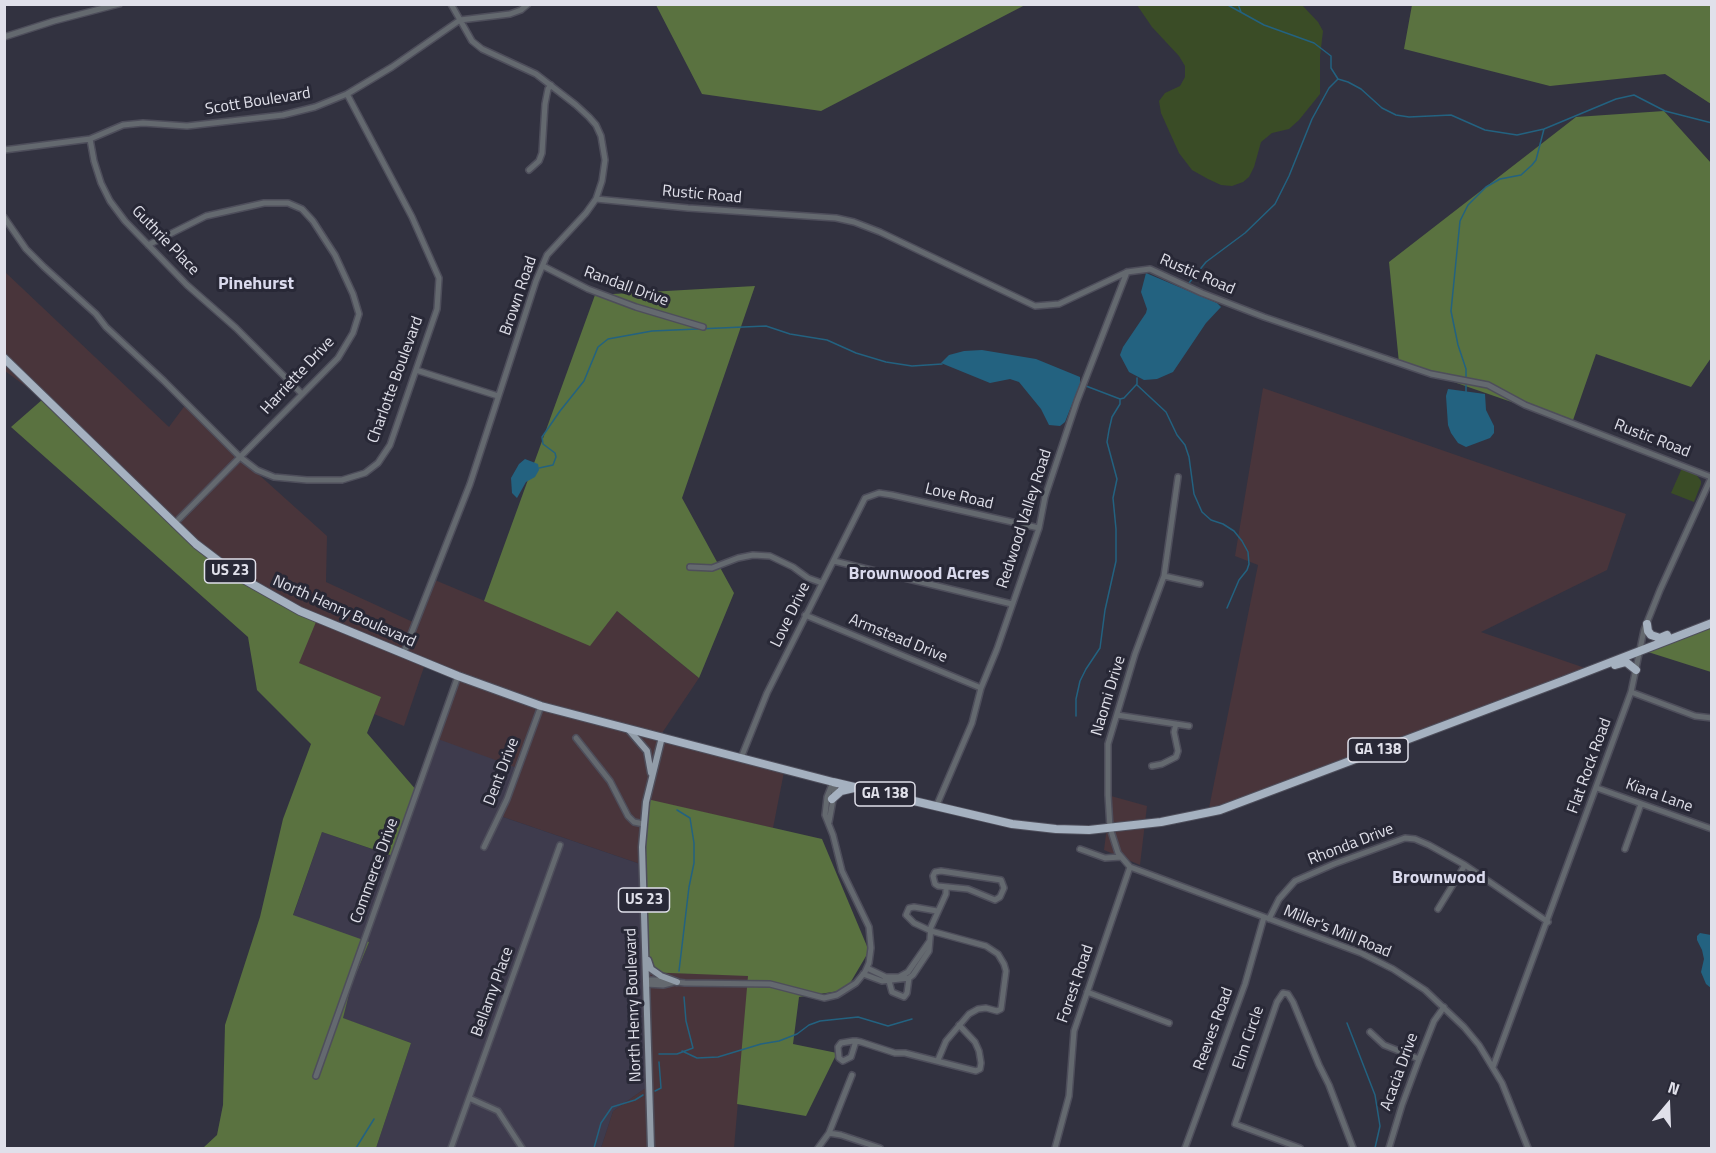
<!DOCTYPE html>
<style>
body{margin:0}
#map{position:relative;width:1716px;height:1153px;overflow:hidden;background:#323240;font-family:"Titillium Web",sans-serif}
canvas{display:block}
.frame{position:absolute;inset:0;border:6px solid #e0e0ea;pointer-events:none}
.north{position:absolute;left:1638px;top:1075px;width:60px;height:60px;-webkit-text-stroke:4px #282836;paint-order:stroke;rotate:19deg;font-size:16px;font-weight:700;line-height:24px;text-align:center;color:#e0e0ea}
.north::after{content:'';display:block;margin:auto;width:21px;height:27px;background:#e0e0ea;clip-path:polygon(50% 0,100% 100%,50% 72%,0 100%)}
</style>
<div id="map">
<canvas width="1716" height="1153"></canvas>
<div class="frame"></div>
<div class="north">N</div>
</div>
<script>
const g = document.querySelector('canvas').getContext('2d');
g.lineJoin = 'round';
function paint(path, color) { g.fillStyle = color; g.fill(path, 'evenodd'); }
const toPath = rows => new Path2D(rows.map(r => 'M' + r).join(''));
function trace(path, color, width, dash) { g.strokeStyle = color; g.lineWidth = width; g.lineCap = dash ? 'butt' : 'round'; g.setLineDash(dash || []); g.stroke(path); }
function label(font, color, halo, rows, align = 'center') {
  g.font = font + ' "Titillium Web",sans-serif'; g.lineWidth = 6; g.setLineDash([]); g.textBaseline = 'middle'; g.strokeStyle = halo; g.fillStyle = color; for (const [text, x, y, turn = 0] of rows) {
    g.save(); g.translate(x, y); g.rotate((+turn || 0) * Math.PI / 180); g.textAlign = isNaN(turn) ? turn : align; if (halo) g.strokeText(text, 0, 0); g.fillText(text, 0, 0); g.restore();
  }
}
paint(toPath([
 [4,271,169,427,186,404,237,455,327,536,326,582,415,623,430,578,590,645,617,611,699,678,660,736,785,767,773,828,648,800,643,865,503,817,438,739,458,676,425,664,404,726,374,714,380,697,298,663,220,562,43,399,5,371],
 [1263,388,1626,514,1607,570,1481,632,1585,668,1207,818,1258,565,1235,556],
 [1111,796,1147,806,1140,865,1104,850],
 [644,972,749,975,734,1148,601,1148,613,1111,647,1087]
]), '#49353b');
paint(toPath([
 [438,739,520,769,503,817,643,865,647,1087,613,1111,601,1148,376,1148,411,1043,342,1018,351,986,293,916,322,832,392,856]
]), '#3e3b4d');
paint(toPath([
 [1137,5,1302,5,1318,22,1323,31,1320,56,1320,94,1299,120,1289,129,1272,133,1261,142,1254,167,1249,177,1243,182,1232,186,1221,185,1208,179,1192,170,1179,153,1161,113,1159,101,1165,93,1180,86,1185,77,1185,66,1179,56,1152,27],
 [1682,468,1695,473,1701,481,1701,484,1694,502,1671,493]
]), '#3a4c26');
paint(toPath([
 [656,5,1025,5,821,111,702,94],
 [1412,5,1711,5,1711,104,1665,74,1550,86,1404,49],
 [1664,111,1711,163,1711,358,1691,387,1596,354,1572,423,1399,363,1389,262,1576,117],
 [755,286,682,498,734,593,699,678,617,611,590,646,484,601,595,295],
 [43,399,220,562,318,617,299,663,381,697,367,733,417,791,393,856,322,832,293,915,369,942,351,986,343,1018,411,1043,376,1148,203,1148,217,1135,223,1105,225,1025,260,917,283,819,311,744,257,690,248,637,11,427],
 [1711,627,1711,672,1648,652],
 [647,799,822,839,869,951,846,990,799,997,793,1044,837,1053,806,1116,737,1104,748,976,644,972,643,865]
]), '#5a7240');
paint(toPath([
 [1146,273,1217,303,1221,307,1206,323,1173,372,1157,379,1144,380,1129,372,1120,355,1123,347,1146,313,1147,309,1141,292],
 [982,350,1036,359,1080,377,1080,384,1065,422,1060,426,1049,425,1041,409,1019,382,1010,379,990,383,941,363,949,355,964,351],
 [1448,389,1485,394,1486,410,1494,426,1494,433,1490,438,1466,447,1458,443,1451,433,1448,425,1446,396],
 [525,459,538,464,539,470,535,477,526,482,517,498,512,493,511,478,519,464],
 [1700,933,1711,935,1711,988,1706,984,1701,972,1704,959,1702,950,1697,940,1697,936]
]), '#236280');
trace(toPath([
 [1226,4,1264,25,1314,43,1331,56,1331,68,1338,79,1348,82,1361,89,1382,108,1396,115,1409,117,1451,115,1485,130,1517,135,1544,129,1616,99,1634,95,1665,111,1712,123],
 [1238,4,1241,12],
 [1189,283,1206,262,1245,233,1275,204,1289,176,1312,119,1329,88,1338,79],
 [1466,379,1466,369,1458,345,1451,311,1460,221,1468,205,1486,187,1500,179,1521,175,1532,165,1536,160,1544,129],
 [1137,385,1166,412,1177,435,1185,445,1189,457,1194,494,1202,512,1211,520,1223,524,1234,531,1242,541,1248,552,1249,564,1247,570,1239,580,1227,608],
 [1086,386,1120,399],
 [1466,392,1466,383],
 [539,468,553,465,556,457,555,453,543,444,542,437,560,411,584,381,598,347,608,339,652,331,766,326,790,334,827,340,856,353,886,362,912,366,942,364],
 [1076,716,1076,699,1080,681,1086,669,1100,648,1105,610,1116,561,1116,529,1113,498,1117,479,1107,442,1109,430,1112,417,1120,404,1120,399,1124,398,1137,384,1137,378],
 [677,810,690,818,694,843,694,863,689,887,679,971],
 [1347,1023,1375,1095,1380,1126,1375,1148],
 [682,1051,697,1058,718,1057,761,1044,779,1041,797,1034,809,1025,820,1021,858,1017,888,1026,912,1019],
 [659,1054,677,1054,693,1048,686,1021,684,997],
 [655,1091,661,1088,659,1062],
 [356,1148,374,1119],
 [594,1148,601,1123,612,1107,635,1100,643,1095]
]), '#236280', 1.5);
const minor = toPath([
 [4,37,54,21,119,4],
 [90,139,94,161,101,183,110,201,125,221,187,285,236,328,302,394],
 [4,150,90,139,123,125,143,123,187,126,283,115,315,107,347,94,392,67,460,20,510,14,521,10,528,4],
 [529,170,539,161,542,153,545,104,548,89,551,85],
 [596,199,688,208,836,218,854,222,880,232,1035,306,1059,304,1127,272,1150,269,1202,293,1264,317,1431,374,1488,385,1525,405,1711,477],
 [4,217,26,249,44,267,96,314,106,327,164,381,240,457,257,470,274,477,307,480,342,480,365,473,378,463,390,445,437,309,439,278,412,217,347,94],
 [148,245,206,216,264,203,288,203,302,209,313,221,322,235,335,255,353,294,359,314,353,333,338,358,174,524],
 [543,266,588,289,636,307,703,327],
 [416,370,498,396],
 [1178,477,1164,576,1135,654,1108,744,1108,795,1110,828,1118,853,1130,867,1361,953,1393,969,1425,990,1464,1027,1479,1045,1502,1083,1528,1148],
 [834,561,1012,604],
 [690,567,712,568,738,558,753,555,770,556,793,567,808,578,822,583],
 [1164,576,1200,584],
 [805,615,981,688],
 [404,652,470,484,536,281,547,255,586,213,596,199,602,181,605,160,601,136,596,125,589,117,576,105,536,74,482,49,472,41,451,4],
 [1631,692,1695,716,1712,718],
 [1117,715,1189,726],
 [576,738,610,781,628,816,634,822,644,824],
 [741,758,767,693,865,498,879,493,892,495,1039,528],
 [1152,766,1162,764,1176,757,1178,751,1174,732,1176,724],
 [1597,788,1712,829],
 [936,807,972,723,981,688,997,649,1039,528,1045,497,1077,401,1127,272],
 [829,822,835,789,833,782],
 [484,847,507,799,541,706],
 [1080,849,1105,858,1121,857],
 [1625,849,1641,804],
 [941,871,1001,880,1004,888,1000,897,995,900,968,889,938,886,935,884,933,876,935,872,941,871],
 [1438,909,1465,865],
 [937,911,914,907,909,908,906,915,914,923,931,931,986,946,998,954,1004,964,1006,971,1001,1009,997,1011,986,1008,978,1009,969,1014,946,1041,938,1060],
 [1269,919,1279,899,1295,881,1334,864,1405,838,1415,839,1429,845,1465,865,1548,922],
 [867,968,886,977,899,977,908,972,929,942],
 [863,974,882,981,909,978,913,975,929,951,931,927,946,894,946,888],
 [646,980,657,980,685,983,770,984,824,998,837,995,856,983,865,972,869,963,871,948,869,927,842,871,833,835,825,815,827,797,833,782],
 [889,981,892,992,904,997,907,993,909,978],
 [646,984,663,985,675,982],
 [1087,992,1169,1023],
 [1370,1032,1384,1045,1419,1059],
 [856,1041,851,1057,843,1061,839,1058,838,1047,841,1043,853,1041,856,1041,861,1042,895,1053,905,1053,976,1071,980,1069,981,1063,979,1051,975,1042,959,1025],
 [1493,1067,1631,692,1644,630,1660,590,1712,476],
 [316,1076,458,676],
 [469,1098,498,1111,522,1148],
 [829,1133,841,1135,880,1148],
 [451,1148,560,845],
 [818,1148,829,1133,852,1075],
 [1055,1148,1069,1096,1074,1031,1130,867],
 [1185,1148,1245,984,1264,917],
 [1300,1148,1235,1124,1277,1002,1283,993,1288,994,1293,1002,1319,1065,1329,1085,1353,1148],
 [1389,1148,1402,1105,1419,1059,1434,1021,1444,1007]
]);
const major = toPath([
 [629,730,647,751,651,773],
 [648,960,651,969,661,976,677,982],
 [651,1148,642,847,646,802,662,737]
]);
const highway = toPath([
 [4,358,196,544,238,576,300,611,458,676,541,706,833,782,1012,824,1056,829,1089,830,1161,822,1220,810,1565,680,1712,623],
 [1647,624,1648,631,1651,635,1660,638,1667,635],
 [1615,665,1626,662,1636,670],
 [832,799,841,791,854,788]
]);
trace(minor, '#4e4e5b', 8);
trace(major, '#4e4e5b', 9);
trace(highway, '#4e4e5b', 10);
trace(minor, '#64696f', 5);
trace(major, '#929da9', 6);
trace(highway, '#a5b1c0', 8);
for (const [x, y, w] of [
 [230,571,51],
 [1378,750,60],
 [885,794,60],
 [644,900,51]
]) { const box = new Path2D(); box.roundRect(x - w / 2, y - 12, w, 24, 4.5); g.fillStyle = '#282836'; g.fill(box); trace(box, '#e0e0ea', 1.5); }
label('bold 15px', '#e0e0ea', null, [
 ["US 23",230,571],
 ["GA 138",1378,750],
 ["GA 138",885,794],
 ["US 23",644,900]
]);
label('16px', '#e0e0ea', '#282836', [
 ["Scott Boulevard",258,102,-9],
 ["Rustic Road",702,195,5],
 ["Guthrie Place",165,241,46],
 ["Rustic Road",1197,275,23],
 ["Randall Drive",626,287,20],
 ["Brown Road",519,296,-71],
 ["Harriette Drive",298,376,-47],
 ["Charlotte Boulevard",396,380,-70],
 ["Rustic Road",1652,439,21],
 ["Love Road",959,497,13],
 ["Redwood Valley Road",1025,519,-72],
 ["North Henry Boulevard",344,612,24],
 ["Love Drive",791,615,-64],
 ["Armstead Drive",898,639,22],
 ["Naomi Drive",1109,696,-73],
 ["Flat Rock Road",1590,766,-70],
 ["Dent Drive",502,772,-69],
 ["Kiara Lane",1659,796,20],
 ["Rhonda Drive",1351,845,-21],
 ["Commerce Drive",375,871,-70],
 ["Miller's Mill Road",1337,932,22],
 ["Forest Road",1076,984,-71],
 ["Bellamy Place",493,992,-70],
 ["North Henry Boulevard",634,1005,-92],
 ["Reeves Road",1214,1029,-70],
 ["Elm Circle",1249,1038,-71],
 ["Acacia Drive",1400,1072,-70]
]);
label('bold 18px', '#dadaed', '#282836', [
 ["Pinehurst",256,285],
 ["Brownwood Acres",919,575],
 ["Brownwood",1439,879]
]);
</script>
